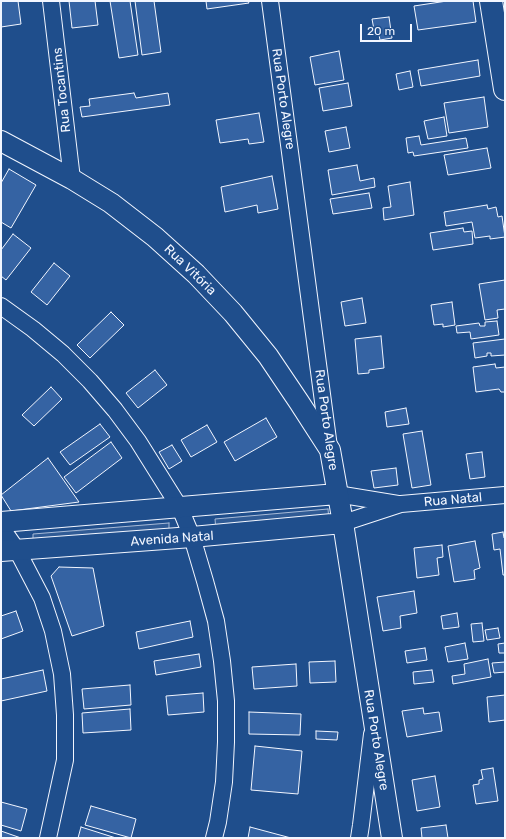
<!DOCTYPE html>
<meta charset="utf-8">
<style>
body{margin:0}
#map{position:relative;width:506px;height:839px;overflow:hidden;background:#1f4e8c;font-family:Rubik,sans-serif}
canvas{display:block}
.frame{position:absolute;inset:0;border:2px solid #f2f6ff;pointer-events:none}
.scale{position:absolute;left:360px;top:24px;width:52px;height:18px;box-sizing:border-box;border:2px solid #f2f6ff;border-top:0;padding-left:5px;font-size:12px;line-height:14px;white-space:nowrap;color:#f2f6ff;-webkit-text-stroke:3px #1f4e8c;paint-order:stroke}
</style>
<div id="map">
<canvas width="506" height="839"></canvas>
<div class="frame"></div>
<div class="scale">20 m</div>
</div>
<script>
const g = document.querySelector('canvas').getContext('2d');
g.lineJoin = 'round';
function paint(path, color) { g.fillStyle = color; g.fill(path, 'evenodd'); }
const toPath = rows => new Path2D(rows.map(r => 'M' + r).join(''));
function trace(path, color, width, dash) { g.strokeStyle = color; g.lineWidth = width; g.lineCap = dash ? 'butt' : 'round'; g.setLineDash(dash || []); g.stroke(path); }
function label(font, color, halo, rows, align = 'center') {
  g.font = font + ' Rubik,sans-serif'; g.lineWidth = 3; g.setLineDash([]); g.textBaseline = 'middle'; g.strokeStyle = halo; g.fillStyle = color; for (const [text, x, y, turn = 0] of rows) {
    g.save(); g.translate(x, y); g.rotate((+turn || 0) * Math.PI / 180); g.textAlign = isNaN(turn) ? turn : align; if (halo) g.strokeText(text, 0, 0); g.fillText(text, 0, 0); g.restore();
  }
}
const built = toPath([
 [328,509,329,520,216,531,215,519,328,509],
 [169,523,169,534,33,546,33,534,169,523]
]);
paint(built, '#305b95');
trace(built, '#a8bbd7', 1);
const building = toPath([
 [1,1,18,1,21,24,1,27,1,1],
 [69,1,95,1,98,25,72,28,69,1],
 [110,1,130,1,138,55,119,58,110,1],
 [135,1,154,1,161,52,142,55,135,1],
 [206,1,248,1,249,3,207,9,206,1],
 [447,1,473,1,476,22,418,30,414,6,447,1],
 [389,17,392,38,380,40,379,35,375,35,372,19,389,17],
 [339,51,344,80,315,85,310,57,339,51],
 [478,60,480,76,421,86,418,70,478,60],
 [410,71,413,87,399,90,396,74,410,71],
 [348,83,352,106,323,111,319,88,348,83],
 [134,93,136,98,168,93,170,105,82,117,80,107,90,106,89,99,134,93],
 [484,97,488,127,449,133,444,103,484,97],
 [259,113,264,142,249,144,248,139,220,143,216,120,259,113],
 [444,117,447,136,428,139,424,121,444,117],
 [346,127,350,148,329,152,325,131,346,127],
 [419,136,421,145,466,138,468,148,414,156,413,152,408,153,406,138,419,136],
 [487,148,491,168,448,175,444,155,487,148],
 [357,165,360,181,374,178,375,187,332,195,328,170,357,165],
 [9,169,36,185,11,228,1,222,1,183,9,169],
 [272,176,278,209,258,213,257,205,225,212,221,187,272,176],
 [410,182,414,215,384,220,383,208,391,207,388,186,410,182],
 [369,193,372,208,333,214,330,199,369,193],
 [487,205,488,209,496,207,498,217,502,216,505,237,490,239,490,236,475,238,472,222,446,226,444,212,487,205],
 [463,228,464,232,472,231,473,244,433,250,430,233,463,228],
 [13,234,31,248,6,280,1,276,1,250,13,234],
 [54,263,70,276,47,305,31,292,54,263],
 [505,280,505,309,497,310,498,318,485,320,479,284,505,280],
 [362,298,366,323,345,326,341,302,362,298],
 [452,302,455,325,443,327,443,324,434,325,431,305,452,302],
 [111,312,124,325,90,358,77,345,111,312],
 [497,321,499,335,471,339,470,332,457,333,456,326,479,323,480,326,485,326,485,322,497,321],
 [381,336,384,368,369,370,369,373,358,374,355,339,381,336],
 [505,339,505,355,491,356,491,353,487,353,487,356,475,358,473,343,505,339],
 [495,364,496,368,505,367,505,392,501,392,499,389,476,392,473,367,495,364],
 [155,370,167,385,138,408,126,393,155,370],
 [51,387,62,399,34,426,22,415,51,387],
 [406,408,409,424,387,427,385,412,406,408],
 [266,418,277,437,235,461,224,442,266,418],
 [100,424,110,437,70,465,60,452,100,424],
 [207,425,217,442,191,457,181,440,207,425],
 [422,431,431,485,412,488,403,434,422,431],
 [111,442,122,458,76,493,64,477,111,442],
 [172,445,182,461,169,469,159,452,172,445],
 [482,452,485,477,470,479,466,454,482,452],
 [48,458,79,502,11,511,1,495,48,458],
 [396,468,398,485,374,488,371,471,396,468],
 [503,532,504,538,505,538,505,575,503,575,500,549,494,550,492,534,503,532],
 [475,541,480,568,474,570,475,579,454,582,448,546,475,541],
 [442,545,443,557,437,558,439,575,417,578,414,548,442,545],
 [59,567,93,568,104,626,72,636,51,576,59,567],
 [414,591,417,613,400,616,401,628,383,631,377,597,414,591],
 [16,611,23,631,1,639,1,616,16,611],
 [457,613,459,627,443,629,441,616,457,613],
 [190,621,193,637,139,649,136,632,190,621],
 [482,623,484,641,473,642,471,624,482,623],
 [498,628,500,638,487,640,485,630,498,628],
 [465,643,468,659,448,662,445,647,465,643],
 [505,643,505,653,499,653,498,644,505,643],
 [425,648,427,660,407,663,405,651,425,648],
 [199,654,201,667,156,675,154,661,199,654],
 [488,659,491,677,453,684,452,676,465,674,464,664,488,659],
 [335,661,336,682,310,683,309,662,335,661],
 [505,662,505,672,494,673,492,663,505,662],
 [296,664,297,686,254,689,252,667,296,664],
 [43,670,47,691,1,701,1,679,43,670],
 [432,670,434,682,414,684,413,672,432,670],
 [130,685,131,705,84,709,82,689,130,685],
 [203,693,204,712,168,715,166,696,203,693],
 [505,695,505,720,489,722,487,697,505,695],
 [423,708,424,714,439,712,442,731,407,737,402,711,423,708],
 [130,709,131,730,83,733,82,713,130,709],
 [249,712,301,714,300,735,249,734,249,712],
 [316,731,338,732,337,740,316,739,316,731],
 [255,746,302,751,298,794,251,790,255,746],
 [493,768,498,801,476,804,473,785,479,784,479,780,483,779,481,770,493,768],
 [435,776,440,807,417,811,412,780,435,776],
 [1,802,27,809,21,831,1,825,1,802],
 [91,806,136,819,131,838,85,825,91,806],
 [446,825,448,838,422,838,421,828,446,825],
 [81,827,116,838,78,838,81,827],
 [250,827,291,838,248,838,250,827],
 [1,831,21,838,1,838,1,831]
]);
paint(building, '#3563a3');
trace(building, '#f2f6ff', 1);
const minor = toPath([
 [51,1,72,179],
 [270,1,329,447],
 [1,306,33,329,63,354,90,381,115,410,138,441,180,508,192,537,205,581,216,621,222,661,226,701,226,742,224,782,218,822,214,838],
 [337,494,398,504],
 [343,523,401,504,505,495],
 [1,527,17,550,42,598,53,631,62,674,65,715,65,760,48,838],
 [359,838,361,825,372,734]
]);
const tertiary = toPath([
 [1,141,72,179,111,203,155,237,196,274,233,313,268,356,299,402,330,450,343,523,392,838],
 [1,522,337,494],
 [1,551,192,537,343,523]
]);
const secondary = toPath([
 [491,1,505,89]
]);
trace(minor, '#f2f6ff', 18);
trace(tertiary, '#f2f6ff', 22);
trace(secondary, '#f2f6ff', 24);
trace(minor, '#1f4e8c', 16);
trace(tertiary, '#1f4e8c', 20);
trace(secondary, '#1f4e8c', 22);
label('13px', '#f2f6ff', '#1f4e8c', [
 ["Rua Tocantins",62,90,-96],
 ["Rua Porto Alegre",283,99,82],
 ["Rua Vitória",190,270,44],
 ["Rua Porto Alegre",326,420,82],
 ["Rua Natal",453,500,-5],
 ["Avenida Natal",172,539,-4],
 ["Rua Porto Alegre",376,740,81]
]);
</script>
